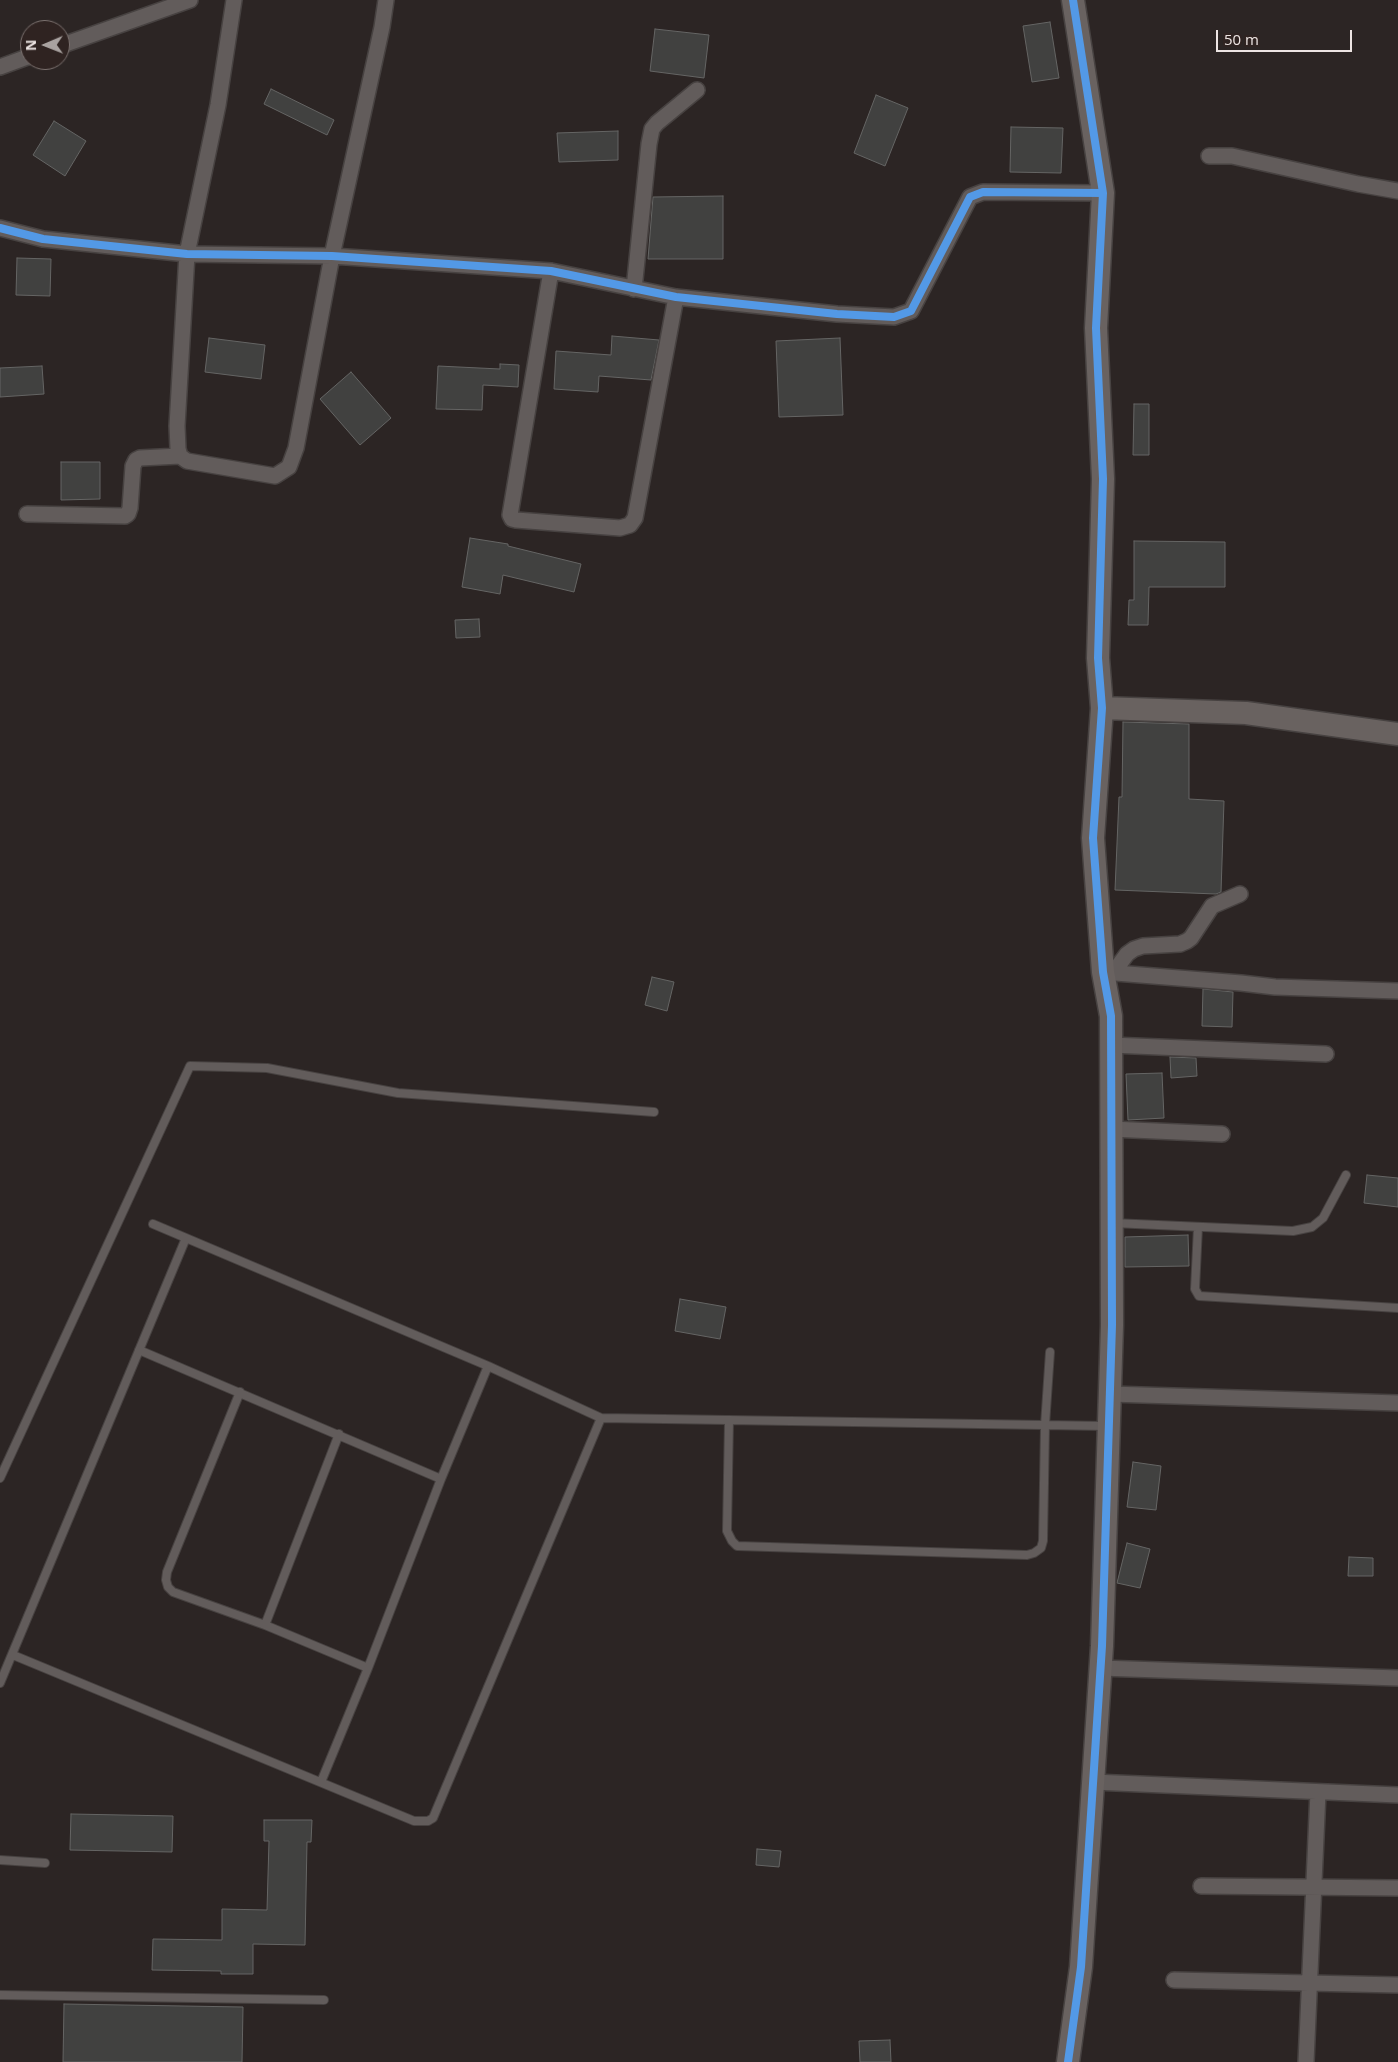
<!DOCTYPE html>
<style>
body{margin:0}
#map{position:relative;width:1398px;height:2062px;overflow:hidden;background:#2c2524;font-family:"Open Sans",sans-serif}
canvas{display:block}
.north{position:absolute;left:20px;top:20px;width:50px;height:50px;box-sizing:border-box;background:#2f2321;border:1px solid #7b716f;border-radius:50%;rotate:269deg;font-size:14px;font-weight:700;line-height:20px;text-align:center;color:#ede5e3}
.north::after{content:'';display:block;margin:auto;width:18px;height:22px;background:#a9a2a0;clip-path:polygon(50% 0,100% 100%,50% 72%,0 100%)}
.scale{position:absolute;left:1216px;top:30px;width:136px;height:22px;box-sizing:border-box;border:2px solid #ede5e3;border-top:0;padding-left:6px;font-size:15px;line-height:18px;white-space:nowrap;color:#ede5e3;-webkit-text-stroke:4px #2f2321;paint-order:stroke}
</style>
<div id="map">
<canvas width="1398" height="2062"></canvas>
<div class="north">N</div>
<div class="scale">50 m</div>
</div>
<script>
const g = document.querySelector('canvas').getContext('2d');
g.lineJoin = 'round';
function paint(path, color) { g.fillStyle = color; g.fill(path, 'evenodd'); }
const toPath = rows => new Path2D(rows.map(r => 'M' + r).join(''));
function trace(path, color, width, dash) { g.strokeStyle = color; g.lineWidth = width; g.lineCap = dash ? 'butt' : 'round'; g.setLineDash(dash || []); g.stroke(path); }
const building = toPath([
 [1050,22,1059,78,1032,82,1023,26,1050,22],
 [655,29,709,35,704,78,650,71,655,29],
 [271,89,334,120,327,135,264,104,271,89],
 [876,95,908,108,885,166,854,153,876,95],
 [54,121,86,141,65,176,33,155,54,121],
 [1011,127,1063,128,1061,173,1010,172,1011,127],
 [618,131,618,160,559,162,557,133,618,131],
 [723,196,723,259,648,259,653,197,723,196],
 [17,258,51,259,50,296,16,295,17,258],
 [612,336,659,340,651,380,599,376,598,392,554,389,556,351,611,355,612,336],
 [209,338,265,345,261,379,205,372,209,338],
 [840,338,843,415,779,417,776,341,840,338],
 [500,364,519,365,518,387,483,385,482,410,436,409,438,366,500,369,500,364],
 [42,366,44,394,0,397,0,368,42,366],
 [351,372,391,418,360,445,320,399,351,372],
 [1134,404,1149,404,1149,455,1133,455,1134,404],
 [61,462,100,462,100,499,61,500,61,462],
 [470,538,508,544,508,546,581,564,574,592,503,575,500,594,462,587,470,538],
 [1134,541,1225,542,1225,587,1149,587,1148,625,1128,625,1129,600,1134,600,1134,541],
 [479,619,480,637,456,638,455,620,479,619],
 [1123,722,1189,724,1189,799,1224,801,1221,892,1216,894,1115,890,1119,797,1122,797,1123,722],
 [652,977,674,982,667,1011,645,1005,652,977],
 [1203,989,1233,992,1232,1027,1202,1026,1203,989],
 [1170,1057,1196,1058,1197,1076,1171,1078,1170,1057],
 [1162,1073,1164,1118,1128,1120,1126,1074,1162,1073],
 [1367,1175,1398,1178,1398,1207,1364,1203,1367,1175],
 [1188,1235,1189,1266,1125,1267,1125,1237,1188,1235],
 [680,1299,726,1307,720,1339,675,1331,680,1299],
 [1133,1462,1161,1466,1156,1510,1127,1507,1133,1462],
 [1127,1543,1150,1549,1140,1588,1117,1583,1127,1543],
 [1349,1557,1373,1558,1373,1576,1348,1576,1349,1557],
 [71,1814,173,1816,172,1852,70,1850,71,1814],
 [264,1820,312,1820,311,1842,307,1842,305,1945,253,1944,253,1974,221,1974,221,1971,152,1970,153,1939,222,1940,222,1909,267,1910,269,1841,264,1841,264,1820],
 [757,1849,781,1851,779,1867,756,1865,757,1849],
 [64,2004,243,2007,242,2062,63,2062,64,2004],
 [890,2040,891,2062,860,2062,859,2041,890,2040]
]);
paint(building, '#414140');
trace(building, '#656564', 1);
const lane = toPath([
 [1113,1223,1293,1231,1312,1227,1323,1218,1346,1175],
 [153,1224,488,1366,601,1418,1106,1426],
 [1198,1227,1195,1289,1199,1296,1398,1308],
 [139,1350,441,1479],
 [240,1392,167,1572,166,1580,168,1587,173,1592,265,1625,368,1668],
 [729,1420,727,1531,732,1541,737,1546,1027,1555,1034,1553,1041,1548,1043,1541,1045,1425,1050,1352],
 [0,1478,190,1066,267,1068,398,1093,654,1112],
 [265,1625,339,1434],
 [13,1655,414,1821,428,1821,433,1818,601,1418],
 [0,1683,186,1238],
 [321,1782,368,1668,441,1479,488,1366],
 [0,1860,45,1863],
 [0,1995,324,2000]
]);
const street = toPath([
 [234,0,218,105,187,254,177,426,178,449,180,456,187,461,275,476,289,467,296,448,332,256,382,27,386,0],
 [60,46,190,0],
 [0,67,30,56],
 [1209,156,1232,156,1358,184,1398,191],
 [0,228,43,239,187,254,332,256,551,271,676,297,837,314,894,317,911,311,970,197,983,192,1103,193],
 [551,271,510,515,512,519,516,520,620,528,630,525,635,518,676,297],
 [634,289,649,144,652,129,657,123,697,90],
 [27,514,125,516,128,514,130,508,133,466,136,460,140,458,180,456],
 [1103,972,1241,983,1275,987,1398,991],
 [1113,973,1127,954,1134,949,1143,946,1180,944,1187,941,1191,938,1212,906,1240,894],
 [1111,1045,1326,1054],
 [1111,1129,1222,1134],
 [1110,1394,1398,1403],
 [1100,1668,1398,1678],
 [1093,1782,1398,1795],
 [1201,1886,1398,1888],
 [1174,1980,1398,1985],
 [1306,2062,1318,1792]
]);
const secondary = toPath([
 [1102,708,1246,713,1398,734],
 [1068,2062,1081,1967,1102,1646,1112,1325,1111,1016,1103,972,1093,838,1102,708,1098,658,1103,479,1096,328,1103,193,1073,0]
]);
trace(lane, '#474241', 10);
trace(street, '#474241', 18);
trace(secondary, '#474241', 25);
trace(lane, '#625c5b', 8);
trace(street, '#625c5b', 15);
trace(secondary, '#696260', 22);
trace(toPath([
 [0,228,43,239,187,254,332,256,551,271,676,297,837,314,894,317,911,311,970,197,983,192,1103,193],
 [1068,2062,1081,1967,1102,1646,1112,1325,1111,1016,1103,972,1093,838,1102,708,1098,658,1103,479,1096,328,1103,193,1073,0]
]), '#5399e6', 8);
</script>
